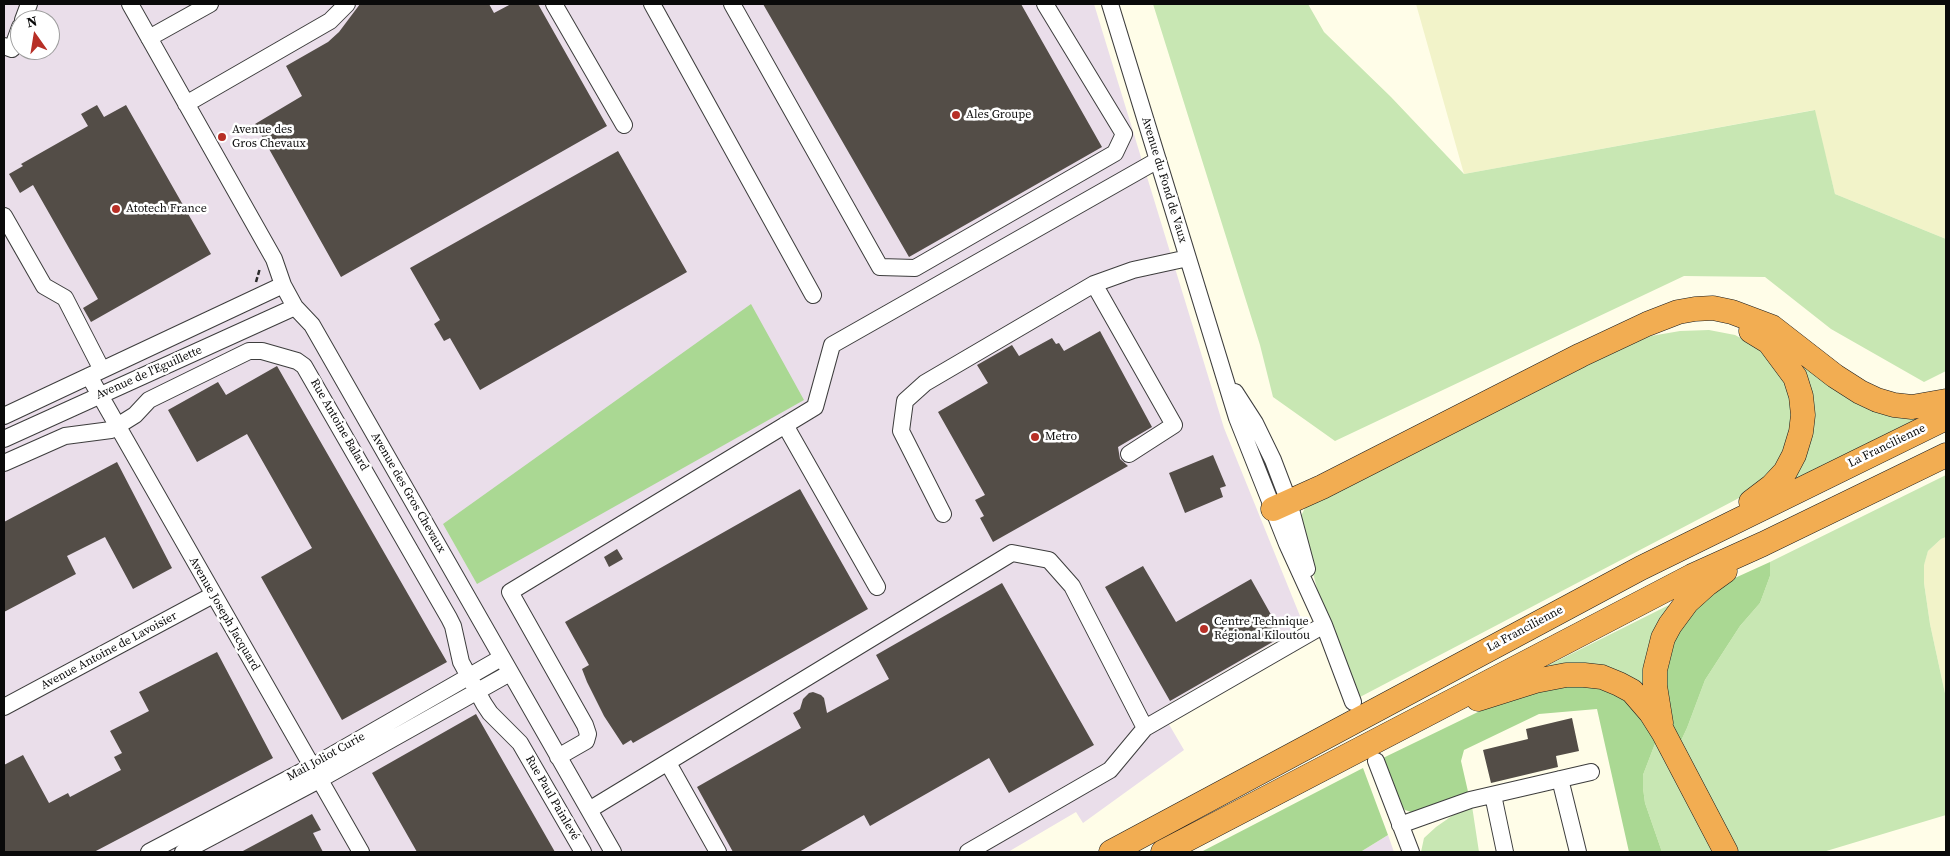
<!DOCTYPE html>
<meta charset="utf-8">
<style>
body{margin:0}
#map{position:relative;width:1950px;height:856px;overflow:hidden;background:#fffde8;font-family:"Source Serif 4",serif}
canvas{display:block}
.frame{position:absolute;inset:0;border:5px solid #0a0a0a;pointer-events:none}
.north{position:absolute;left:10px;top:10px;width:50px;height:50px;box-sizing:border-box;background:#fff;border:1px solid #9d9d9d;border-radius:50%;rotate:347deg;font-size:14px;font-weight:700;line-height:20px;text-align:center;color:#0a0a0a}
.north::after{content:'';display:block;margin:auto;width:18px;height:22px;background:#b72f26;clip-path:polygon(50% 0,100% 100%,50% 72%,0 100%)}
</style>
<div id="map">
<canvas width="1950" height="856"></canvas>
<div class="frame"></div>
<div class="north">N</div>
</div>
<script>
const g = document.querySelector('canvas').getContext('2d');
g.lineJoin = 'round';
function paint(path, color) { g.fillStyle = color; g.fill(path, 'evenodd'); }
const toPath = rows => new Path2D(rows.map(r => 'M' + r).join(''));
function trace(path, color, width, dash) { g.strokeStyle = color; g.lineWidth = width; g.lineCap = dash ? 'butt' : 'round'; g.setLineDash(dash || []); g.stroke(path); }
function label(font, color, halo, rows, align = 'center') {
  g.font = font + ' "Source Serif 4",serif'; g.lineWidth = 5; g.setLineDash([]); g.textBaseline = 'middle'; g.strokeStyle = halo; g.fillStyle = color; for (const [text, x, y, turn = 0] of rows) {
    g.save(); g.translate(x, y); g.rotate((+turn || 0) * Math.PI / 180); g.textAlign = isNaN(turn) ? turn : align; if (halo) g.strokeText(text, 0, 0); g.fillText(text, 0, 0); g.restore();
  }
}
paint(toPath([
 [4,4,1094,4,1224,428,1300,616,1292,632,1160,709,1184,750,1083,823,1076,812,1008,852,4,852],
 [20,20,50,20,50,50,20,50],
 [1388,835,1394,852,1357,852,1362,851]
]), '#eadeea');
paint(toPath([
 [1416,4,1946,4,1946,239,1835,194,1814,110,1464,174],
 [1946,537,1946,698,1930,624,1924,583,1924,564,1928,551,1941,539]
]), '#f2f3c9');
paint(toPath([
 [1153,4,1308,4,1324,32,1391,97,1464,174,1815,110,1835,194,1946,239,1946,371,1924,382,1831,329,1765,277,1684,276,1335,441,1273,397,1260,345],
 [1709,330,1735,335,1756,346,1772,361,1785,381,1792,400,1790,443,1767,479,1739,498,1360,697,1318,592,1300,524,1301,516,1305,508,1319,498,1613,351,1651,336,1680,331],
 [1794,354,1915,416,1916,419,1799,478,1795,478],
 [1946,475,1946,537,1941,539,1928,551,1924,565,1924,583,1930,624,1946,698,1946,815,1823,852,1736,852,1679,745,1687,728,1705,680,1740,626,1760,603,1770,576,1770,562],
 [1671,604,1647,690,1550,671,1547,666],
 [1656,741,1716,852,1662,852,1645,803,1643,788,1643,775],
 [1472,806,1479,852,1421,852,1424,838,1436,827,1459,811]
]), '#c8e7b3');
paint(toPath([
 [751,304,804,400,477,584,443,524],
 [1770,562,1770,576,1760,603,1740,626,1705,680,1687,728,1679,745,1661,700,1670,641,1699,602,1737,577],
 [1543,685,1601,686,1628,698,1656,741,1643,775,1643,788,1645,803,1662,852,1629,852,1597,709,1539,714,1464,750,1461,761,1469,796,1417,814,1405,810,1400,803,1383,758,1480,711],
 [1363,768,1388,835,1362,851,1357,852,1201,852]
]), '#aad893');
paint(toPath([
 [360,4,489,4,494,13,511,4,538,4,607,126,341,277,255,124,302,96,286,66,328,42,339,32],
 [763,4,1021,4,1102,147,909,257],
 [97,105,104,117,126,105,211,254,91,322,83,308,98,299,33,185,20,193,9,174,23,166,21,164,88,126,81,114],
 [618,151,687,272,480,390,450,338,444,341,434,324,440,320,410,268],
 [1100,331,1152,427,1118,447,1120,459,1128,466,993,542,980,518,984,516,975,500,985,495,938,412,988,383,977,365,1012,345,1019,356,1052,338,1056,344,1059,343,1064,351],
 [277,366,447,662,342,720,261,577,312,548,247,434,197,462,168,410,218,382,226,395],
 [1213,455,1226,486,1220,488,1223,497,1185,513,1169,473],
 [117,462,172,568,133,589,105,537,67,556,76,574,4,612,4,522],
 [800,489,868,609,633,743,631,740,623,745,604,716,587,682,582,669,589,665,565,622],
 [617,549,623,559,609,567,604,557],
 [1143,566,1176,622,1251,579,1283,636,1170,701,1105,587],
 [1002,583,1094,745,1009,793,989,758,870,826,864,815,799,852,733,852,697,787,801,728,793,713,800,709,803,699,809,693,813,692,821,695,824,698,827,713,889,679,876,655],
 [217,652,273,758,94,852,4,852,4,765,23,755,49,803,68,793,70,797,121,770,114,757,122,753,110,731,149,711,139,692],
 [476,714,535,817,555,852,417,852,376,780,372,773],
 [1572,718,1579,751,1556,756,1558,767,1491,783,1483,750,1528,739,1526,729],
 [312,814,321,830,313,833,323,852,241,852]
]), '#534d47');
const minor = toPath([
 [130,4,274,259,283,285,295,307,312,325,613,852],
 [554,4,624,125],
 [652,4,813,295],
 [732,4,880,267,915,268,1115,153,1124,134,1045,4],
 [1110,4,1237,418,1287,544,1324,625,1353,702],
 [23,20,29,4],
 [149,38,210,4],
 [4,46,12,49,20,27],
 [186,104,330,21,347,4],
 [4,216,44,286,65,298,102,370],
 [1094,284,1174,425,1129,454],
 [89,376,361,852],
 [1235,392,1255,423,1273,460,1289,502,1307,569],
 [4,416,283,285],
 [785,425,877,587],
 [4,439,295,307],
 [4,463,65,436,111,430,135,415,149,400,249,351,262,351,297,361,304,366,449,618,453,626,461,662,484,704,490,713,520,743,583,852],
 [943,514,901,431,905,401,925,383,1094,284,1133,270,1188,258],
 [4,707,213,595],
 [558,757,586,741,588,734,585,725,510,592,815,407,832,345,1158,160],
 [1376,761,1411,852],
 [668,763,718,852],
 [1560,779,1578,852],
 [1493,795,1505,852],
 [589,810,1012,553,1049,560,1072,586,1145,728,1324,625],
 [1400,825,1470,800,1591,772],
 [149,852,320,762,501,658],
 [183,852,319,780,510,673],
 [968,852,1110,770,1145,728]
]);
const highway = toPath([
 [1751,502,1772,486,1785,472,1794,455,1801,432,1803,415,1801,396,1795,377,1769,342,1751,331],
 [1273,509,1322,487,1581,355,1647,324,1678,312,1695,309,1713,308,1732,312,1772,327,1835,376,1860,392,1877,400,1894,405,1912,407,1946,401],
 [1478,699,1535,681,1566,675,1584,675,1602,677,1619,684,1632,691,1651,713,1663,732,1726,852],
 [1661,723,1655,686,1655,670,1663,638,1670,625,1687,602,1707,584,1725,571],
 [1111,852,1641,568,1946,418],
 [1163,852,1692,576,1763,544,1946,455]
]);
trace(minor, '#3d3d3d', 18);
trace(highway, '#1b1b1b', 25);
trace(toPath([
 [256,282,260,268]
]), '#2c2c2c', 2.5, [5, 2.5]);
trace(minor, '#fff', 16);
trace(highway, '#f2ad52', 24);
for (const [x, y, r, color] of [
 [956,115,5,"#b72f26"],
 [222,137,5,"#b72f26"],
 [116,209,5,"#b72f26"],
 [1035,437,5,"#b72f26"],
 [1204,629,5,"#b72f26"]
]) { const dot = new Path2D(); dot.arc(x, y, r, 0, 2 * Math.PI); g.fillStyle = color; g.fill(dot); trace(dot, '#fff', 2); }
label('12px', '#0a0a0a', '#fff', [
 ["Ales Groupe",966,115],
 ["Avenue des",232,130],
 ["Gros Chevaux",232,144],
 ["Atotech France",126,209],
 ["Metro",1045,437],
 ["Centre Technique",1214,622],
 ["Régional Kiloutou",1214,636]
], 'left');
label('12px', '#0a0a0a', '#fff', [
 ["Avenue du Fond de Vaux",1164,180,73],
 ["Avenue de l'Eguillette",149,373,-24],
 ["Rue Antoine Balard",339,425,60],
 ["La Francilienne",1887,446,-26],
 ["Avenue des Gros Chevaux",408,493,60],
 ["Avenue Joseph Jacquard",224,614,60],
 ["La Francilienne",1525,629,-28],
 ["Avenue Antoine de Lavoisier",109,651,-28],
 ["Mail Joliot Curie",326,757,-29],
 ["Rue Paul Painlevé",552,798,60]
]);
</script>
